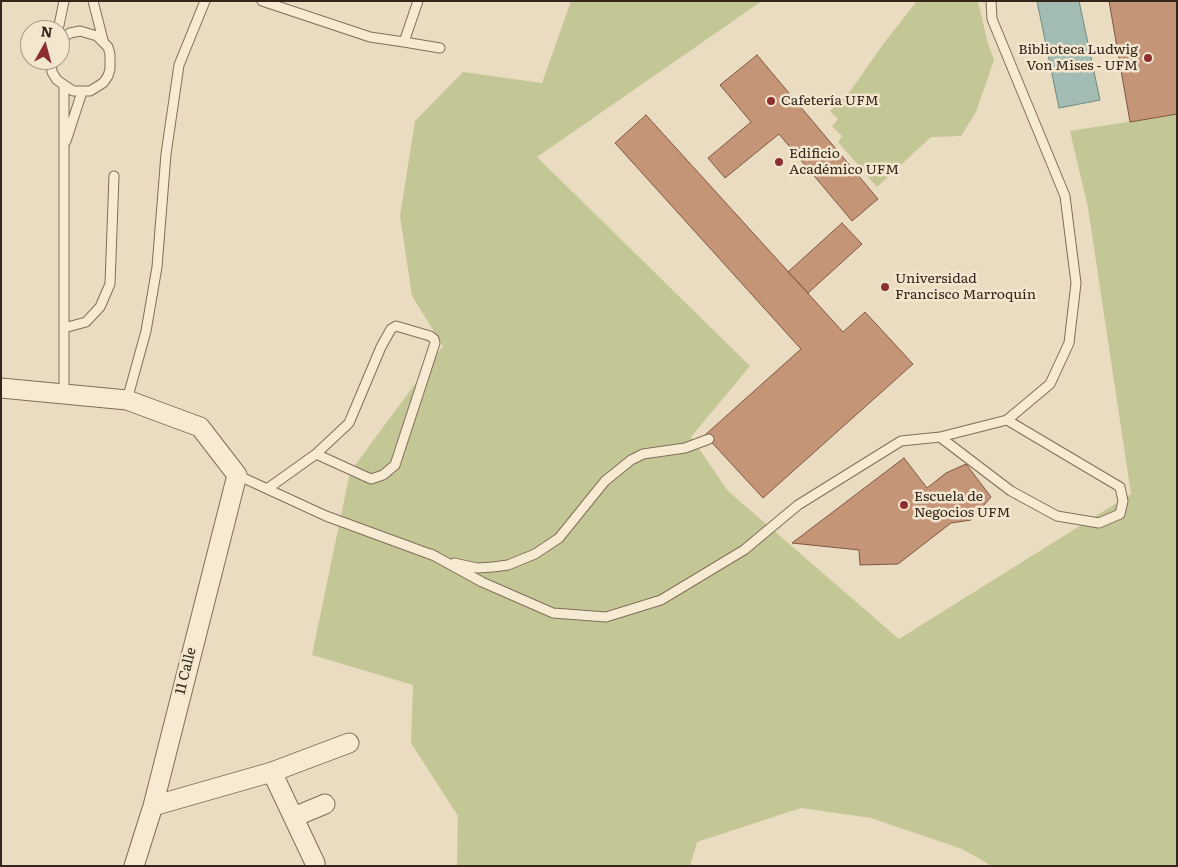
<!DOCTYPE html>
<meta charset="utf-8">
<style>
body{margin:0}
#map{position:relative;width:1178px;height:867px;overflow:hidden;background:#eadcc0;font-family:Literata,serif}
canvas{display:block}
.frame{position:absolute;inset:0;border:2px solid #32261d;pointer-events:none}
.north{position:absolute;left:20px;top:20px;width:50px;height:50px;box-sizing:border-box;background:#f2e6cf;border:1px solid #a59988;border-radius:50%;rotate:7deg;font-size:14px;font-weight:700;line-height:20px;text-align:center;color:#32261d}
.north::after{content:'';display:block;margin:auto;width:18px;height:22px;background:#8c2e32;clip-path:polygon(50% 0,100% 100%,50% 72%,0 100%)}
</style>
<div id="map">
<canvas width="1178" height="867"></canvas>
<div class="frame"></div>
<div class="north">N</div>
</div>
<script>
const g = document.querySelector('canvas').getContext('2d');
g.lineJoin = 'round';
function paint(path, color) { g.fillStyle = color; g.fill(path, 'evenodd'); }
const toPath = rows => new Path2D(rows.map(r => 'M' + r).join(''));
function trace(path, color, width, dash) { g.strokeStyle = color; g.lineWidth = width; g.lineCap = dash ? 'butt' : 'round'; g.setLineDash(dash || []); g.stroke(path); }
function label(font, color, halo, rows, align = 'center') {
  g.font = font + ' Literata,serif'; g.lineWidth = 5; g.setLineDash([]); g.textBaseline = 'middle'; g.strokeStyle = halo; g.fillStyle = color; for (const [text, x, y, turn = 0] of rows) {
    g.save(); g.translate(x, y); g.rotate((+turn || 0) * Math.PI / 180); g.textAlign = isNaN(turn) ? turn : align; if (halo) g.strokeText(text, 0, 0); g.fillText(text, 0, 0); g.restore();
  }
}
paint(toPath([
 [571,1,762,1,537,157,750,366,691,437,728,491,899,639,1131,494,1088,208,1070,131,1177,114,1177,866,992,866,962,849,871,818,801,808,697,842,690,866,457,866,458,816,411,743,413,685,312,655,350,472,443,346,412,296,400,216,415,121,463,72,542,83],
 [917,1,978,1,987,40,994,60,976,112,961,136,931,137,877,187,838,142,842,136,832,126,838,119,830,111,851,90,884,43]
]), '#c3c795');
const water = toPath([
 [1037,1,1079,1,1100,100,1059,108,1037,1]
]);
paint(water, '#a2bcb4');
trace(water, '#6b8980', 1);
const building = toPath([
 [1109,1,1177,1,1177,114,1130,122,1109,1],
 [757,55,878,199,852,221,779,134,725,178,708,158,751,122,720,85,757,55],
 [646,115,843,332,865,312,913,364,763,498,705,435,801,349,615,143,646,115],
 [842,223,862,244,808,293,788,272,842,223],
 [904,458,927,488,946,473,966,464,991,497,971,520,951,523,898,564,860,565,859,550,792,543,904,458]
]);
paint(building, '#c59578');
trace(building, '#7f5741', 1);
const lane = toPath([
 [93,1,103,40],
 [262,1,370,37,404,42,418,1],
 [58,30,64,1],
 [404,42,440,48],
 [51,60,52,72,57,80,73,91,90,91,103,83,108,76,110,69,110,54,108,47,97,36,80,31,70,33,60,40],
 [64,87,64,393],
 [66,141,82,92],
 [64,328,86,322,100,307,110,284,114,176],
 [127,400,146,331,157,267,166,154,179,65,205,1],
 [940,437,1011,491,1057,516,1099,523,1120,514,1123,501,1120,487,1007,420],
 [237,475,326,516,435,556],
 [267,489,316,454,349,423,381,347,391,329,396,326,430,336,434,339,435,343,395,465,383,475,371,479,316,454],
 [431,554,482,582,553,613,606,617,661,600,744,550,798,505,901,441,940,437,1007,420,1050,384,1069,343,1076,283,1065,196,992,19,991,1],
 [454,563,477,568,493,567,508,565,535,554,559,538,605,481,631,460,643,454,685,448,709,439]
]);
const street = toPath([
 [1,388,127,400,200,427,237,475,153,806,134,866],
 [272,772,349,743],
 [153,806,272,772,315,863],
 [294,817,325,804]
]);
trace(lane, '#816d59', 11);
trace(street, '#816d59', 21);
trace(lane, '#f6ead2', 9);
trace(street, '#f6ead2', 19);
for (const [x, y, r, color] of [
 [1148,58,5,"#8c2e32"],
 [771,101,5,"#8c2e32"],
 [779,162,5,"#8c2e32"],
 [885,287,5,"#8c2e32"],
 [904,505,5,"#8c2e32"]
]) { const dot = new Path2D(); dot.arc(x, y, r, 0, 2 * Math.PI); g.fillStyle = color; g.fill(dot); trace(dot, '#f2e6cf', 2); }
label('14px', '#32261d', '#f2e6cf', [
 ["Biblioteca Ludwig",1138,50,"right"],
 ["Von Mises - UFM",1138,66,"right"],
 ["Cafetería UFM",781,101],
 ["Edificio",789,154],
 ["Académico UFM",789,170],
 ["Universidad",895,279],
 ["Francisco Marroquín",895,295],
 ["Escuela de",914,497],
 ["Negocios UFM",914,513]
], 'left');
label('14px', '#32261d', '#f2e6cf', [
 ["11 Calle",186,671,-76]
]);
</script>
